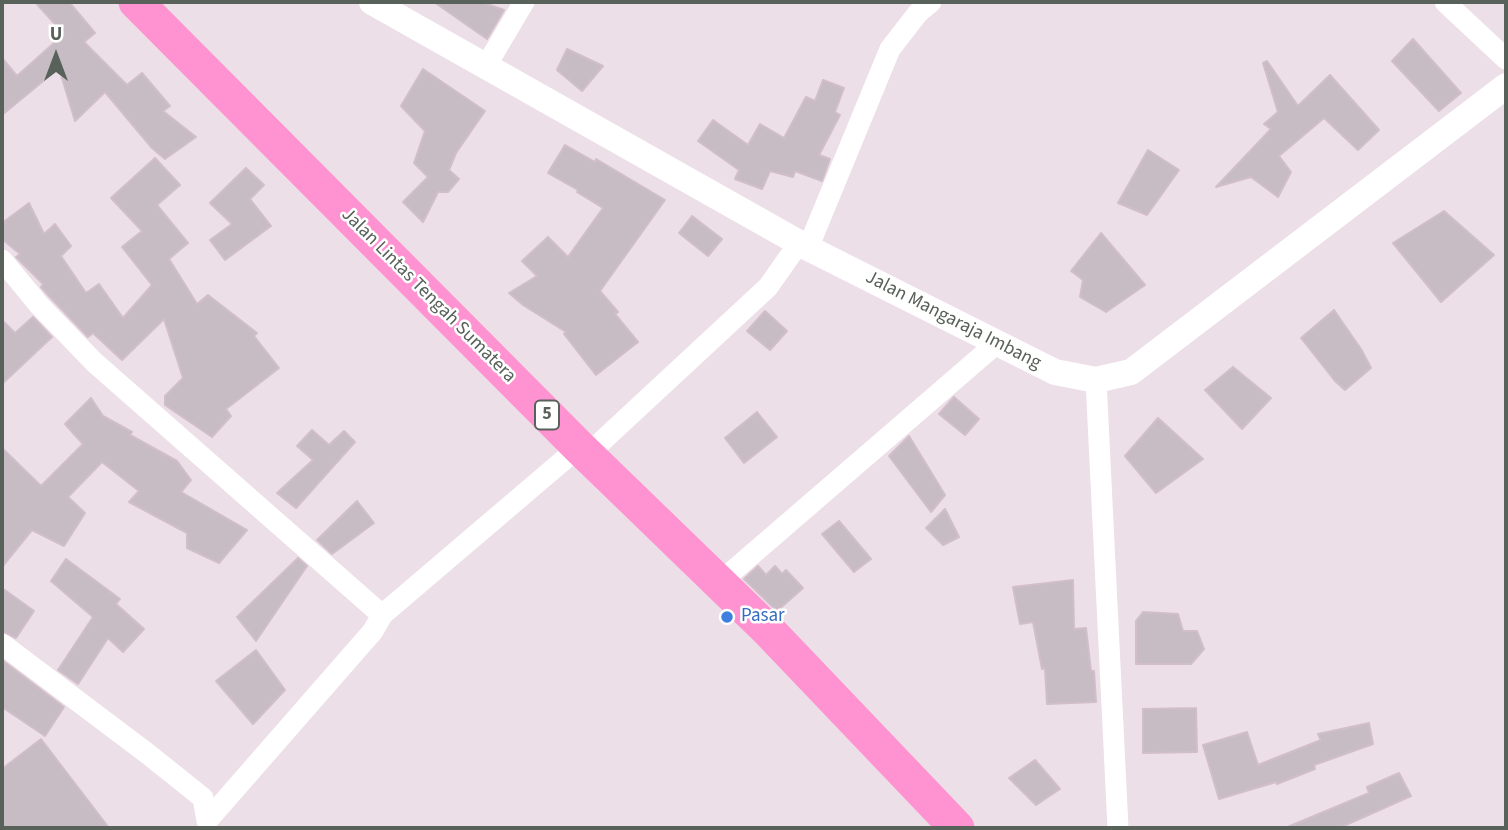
<!DOCTYPE html>
<style>
body{margin:0}
#map{position:relative;width:1508px;height:830px;overflow:hidden;background:#ecdfe7;font-family:"Source Sans 3",sans-serif}
canvas{display:block}
.frame{position:absolute;inset:0;border:4px solid #58615a;pointer-events:none}
.north{position:absolute;left:21px;top:21px;width:70px;height:70px;-webkit-text-stroke:5px #fff;paint-order:stroke;rotate:0deg;font-size:19px;font-weight:700;line-height:28px;text-align:center;color:#58615a}
.north::after{content:'';display:block;margin:auto;width:24px;height:32px;background:#58615a;clip-path:polygon(50% 0,100% 100%,50% 72%,0 100%)}
</style>
<div id="map">
<canvas width="1508" height="830"></canvas>
<div class="frame"></div>
<div class="north">U</div>
</div>
<script>
const g = document.querySelector('canvas').getContext('2d');
g.lineJoin = 'round';
function paint(path, color) { g.fillStyle = color; g.fill(path, 'evenodd'); }
const toPath = rows => new Path2D(rows.map(r => 'M' + r).join(''));
function trace(path, color, width, dash) { g.strokeStyle = color; g.lineWidth = width; g.lineCap = dash ? 'butt' : 'round'; g.setLineDash(dash || []); g.stroke(path); }
function label(font, color, halo, rows, align = 'center') {
  g.font = font + ' "Source Sans 3",sans-serif'; g.lineWidth = 5; g.setLineDash([]); g.textBaseline = 'middle'; g.strokeStyle = halo; g.fillStyle = color; for (const [text, x, y, turn = 0] of rows) {
    g.save(); g.translate(x, y); g.rotate((+turn || 0) * Math.PI / 180); g.textAlign = isNaN(turn) ? turn : align; if (halo) g.strokeText(text, 0, 0); g.fillText(text, 0, 0); g.restore();
  }
}
const building = toPath([
 [35,2,69,2,95,33,84,42,127,85,142,73,170,106,163,111,196,137,165,159,152,148,105,92,75,121,59,68,2,115,2,58,17,76,64,34,35,2],
 [434,2,481,2,504,10,487,39,434,2],
 [1413,39,1461,93,1439,111,1392,61,1413,39],
 [567,49,603,66,582,91,557,70,567,49],
 [1267,61,1298,106,1330,75,1379,130,1358,150,1324,118,1279,156,1291,172,1278,197,1251,177,1216,187,1271,129,1264,124,1278,112,1263,63,1267,61],
 [423,69,485,111,456,153,449,170,459,179,448,192,438,192,423,222,403,202,428,177,414,163,425,131,401,106,423,69],
 [823,80,844,88,835,112,840,115,819,155,830,159,822,181,795,171,793,177,770,171,762,189,735,179,739,170,698,141,713,120,748,145,760,124,784,138,806,97,815,101,823,80],
 [565,145,595,162,596,159,665,200,600,291,618,312,615,314,638,342,596,375,564,334,566,332,523,305,509,293,537,276,522,261,548,237,568,257,603,208,577,192,578,190,548,173,565,145],
 [1148,150,1179,170,1147,215,1118,203,1148,150],
 [155,158,180,185,157,205,188,243,169,259,197,304,208,295,257,333,254,336,279,368,226,409,231,416,212,437,165,405,165,396,183,378,164,319,122,360,93,333,88,337,49,296,41,287,43,284,16,257,20,254,2,239,2,223,29,203,44,234,55,224,71,246,61,256,86,293,99,284,123,318,152,285,122,247,142,231,111,198,155,158],
 [246,168,264,185,250,199,271,226,225,260,210,240,232,224,210,203,246,168],
 [1444,211,1494,255,1441,302,1393,243,1444,211],
 [692,216,722,239,708,256,679,233,692,216],
 [1101,233,1145,285,1106,312,1080,297,1083,280,1071,271,1101,233],
 [1334,310,1361,349,1371,368,1345,390,1335,381,1301,338,1334,310],
 [765,311,787,331,770,350,747,331,765,311],
 [33,317,52,337,2,384,2,320,15,333,33,317],
 [1233,367,1271,398,1242,429,1205,390,1233,367],
 [954,397,979,419,965,435,939,414,954,397],
 [91,398,103,416,132,432,130,435,177,461,191,480,181,492,247,530,219,563,187,548,187,533,129,502,139,491,102,462,68,497,85,513,64,546,32,530,2,567,2,448,41,486,83,444,65,424,91,398],
 [757,412,777,437,744,463,725,438,757,412],
 [1158,418,1203,459,1156,493,1125,456,1158,418],
 [312,430,329,445,344,431,355,442,296,508,277,493,313,460,297,446,312,430],
 [909,436,945,495,931,512,889,456,909,436],
 [357,501,374,523,332,554,317,540,357,501],
 [945,509,959,537,943,545,926,528,945,509],
 [839,521,871,559,854,572,822,534,839,521],
 [298,558,307,566,256,641,237,617,298,558],
 [66,559,120,599,116,604,144,629,123,652,108,638,78,684,58,670,93,617,51,581,66,559],
 [758,566,766,575,775,566,782,574,786,570,803,588,777,611,744,579,758,566],
 [1073,580,1074,629,1086,628,1091,671,1094,671,1096,702,1047,704,1045,668,1042,669,1033,622,1020,624,1013,587,1073,580],
 [2,588,34,611,16,638,2,631,2,588],
 [1143,612,1178,614,1183,631,1197,631,1204,649,1191,664,1136,664,1136,621,1143,612],
 [256,650,285,690,253,724,216,681,256,650],
 [2,660,64,707,45,736,2,707,2,660],
 [1196,708,1197,752,1143,753,1143,709,1196,708],
 [1369,723,1373,744,1314,765,1315,769,1277,784,1276,782,1219,799,1203,745,1247,732,1258,765,1321,740,1318,734,1369,723],
 [41,739,109,828,2,828,2,769,41,739],
 [1035,760,1060,789,1036,805,1009,778,1035,760],
 [1399,773,1411,796,1339,828,1285,828,1369,793,1367,787,1399,773]
]);
paint(building, '#c7bcc3');
trace(building, '#d1beca', 2);
trace(toPath([
 [1445,2,1506,59],
 [486,66,524,2],
 [808,248,890,49,918,13,931,2],
 [2,260,39,305,94,362,382,615],
 [1096,380,1118,828],
 [587,455,768,287,799,243],
 [720,582,997,343],
 [2,644,148,754,203,798,207,821,373,631,382,615,579,447]
]), '#fff', 21);
trace(toPath([
 [372,2,808,248,1055,372,1096,380,1131,372,1506,86]
]), '#fff', 26);
trace(toPath([
 [136,2,579,447,768,630,957,828]
]), '#ff92d0', 35);
for (const [x, y, r, color] of [
 [727,617,7,"#3f7fe0"]
]) { const dot = new Path2D(); dot.arc(x, y, r, 0, 2 * Math.PI); g.fillStyle = color; g.fill(dot); trace(dot, '#fff', 2.5); }
for (const [x, y, w] of [
 [547,415,24]
]) { const box = new Path2D(); box.roundRect(x - w / 2, y - 14.5, w, 29, 5); g.fillStyle = '#fff'; g.fill(box); trace(box, '#58615a', 2); }
label('bold 18px', '#58615a', null, [
 ["5",547,415]
]);
label('19px', '#58615a', '#fff', [
 ["Jalan Lintas Tengah Sumatera",428,296,45],
 ["Jalan Mangaraja Imbang",953,321,27]
]);
label('19px', '#366cbe', '#fff', [
 ["Pasar",741,617]
], 'left');
</script>
